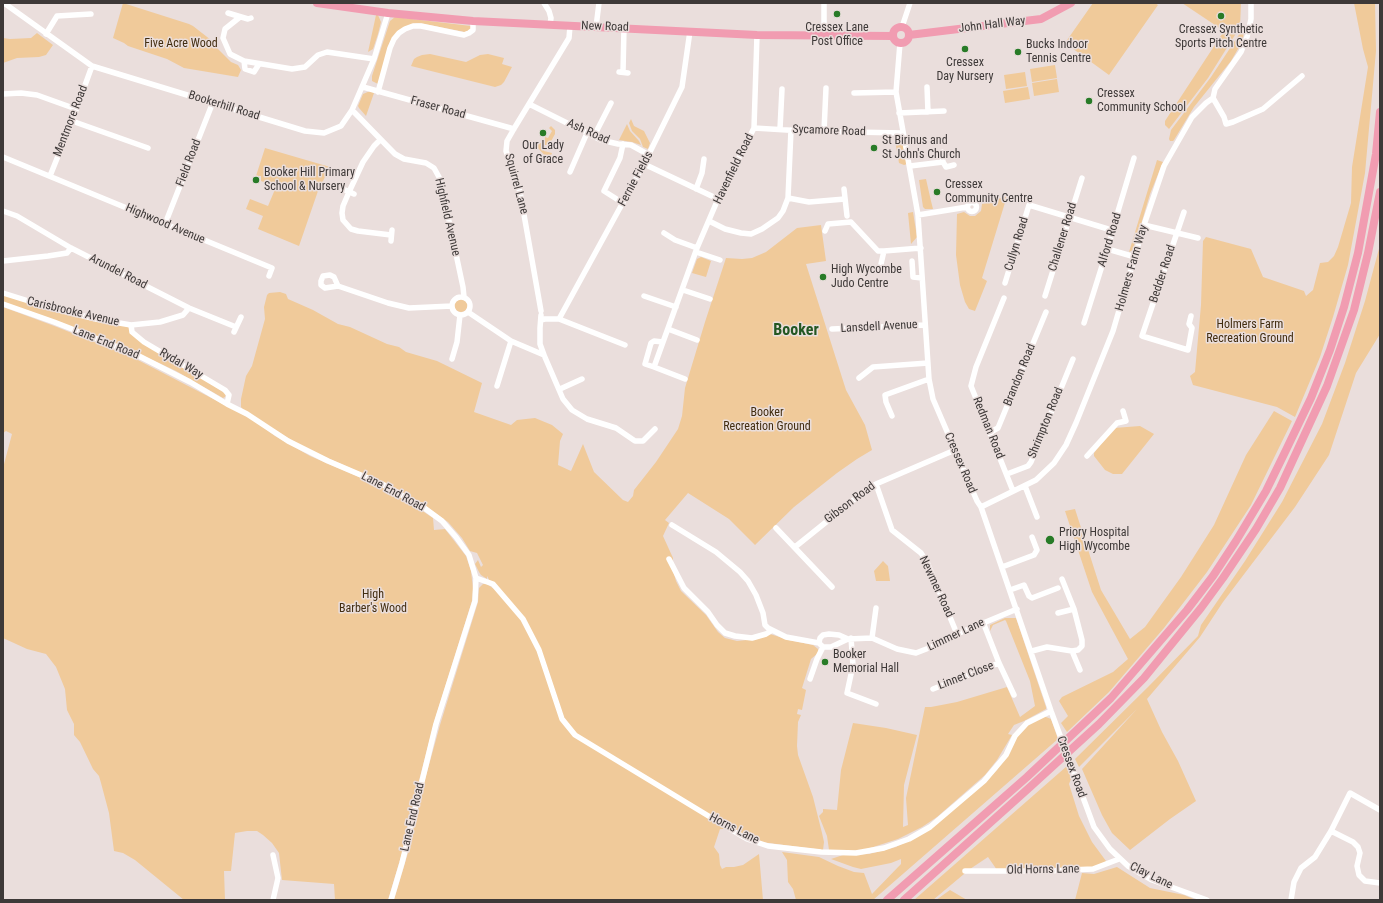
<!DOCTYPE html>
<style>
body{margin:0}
#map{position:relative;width:1383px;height:903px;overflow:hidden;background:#eadedc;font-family:"Roboto Condensed",sans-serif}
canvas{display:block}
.frame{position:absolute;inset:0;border:4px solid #3e3938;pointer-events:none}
</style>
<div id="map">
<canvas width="1383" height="903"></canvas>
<div class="frame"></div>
</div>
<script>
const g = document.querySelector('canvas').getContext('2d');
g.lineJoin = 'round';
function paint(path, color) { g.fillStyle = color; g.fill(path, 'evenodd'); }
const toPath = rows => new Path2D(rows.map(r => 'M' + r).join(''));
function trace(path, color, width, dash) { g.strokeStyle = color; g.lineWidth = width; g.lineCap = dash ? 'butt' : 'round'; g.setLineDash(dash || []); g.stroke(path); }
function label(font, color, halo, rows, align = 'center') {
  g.font = font + ' "Roboto Condensed",sans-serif'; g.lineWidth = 3; g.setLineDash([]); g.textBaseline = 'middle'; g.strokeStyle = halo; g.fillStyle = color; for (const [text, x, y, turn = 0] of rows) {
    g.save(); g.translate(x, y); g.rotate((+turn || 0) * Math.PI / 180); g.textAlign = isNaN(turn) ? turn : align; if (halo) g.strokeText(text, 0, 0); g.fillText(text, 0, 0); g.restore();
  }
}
paint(toPath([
 [123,3,189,24,193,26,211,40,215,46,231,62,238,65,241,70,238,77,184,68,167,59,128,46,124,43,113,38],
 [1093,3,1155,3,1158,5,1109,75,1065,43],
 [1182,3,1241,3,1240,27,1208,78,1169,129,1165,125,1165,121,1224,31],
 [1354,3,1375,3,1376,51,1365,173,1348,265,1333,317,1320,357,1295,417,1277,407,1193,385,1190,376,1195,372,1201,305,1203,241,1206,237,1251,249,1263,277,1304,291,1306,296,1313,290,1320,263,1328,262,1334,256,1338,247,1351,203,1352,167,1368,67,1363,49],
 [376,15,378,15,381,22,378,34,373,49,368,52],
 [395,17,471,26,471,30,465,32,419,23,412,24,399,30,394,36,378,84,372,81,372,76,390,21],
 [1244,27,1245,28,1242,42,1231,61,1194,107,1174,140,1173,141,1170,141,1169,139,1171,130,1211,77],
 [37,33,53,45,46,55,39,57,17,58,3,63,3,38,10,39,31,38],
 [430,54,466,62,480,55,488,54,504,58,502,64,512,67,504,82,501,85,495,87,411,66,414,59,417,57,422,55],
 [1055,65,1057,78,1032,82,1030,69],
 [1025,72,1027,86,1006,89,1004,75],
 [1057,79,1059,92,1034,96,1032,83],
 [1028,87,1030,99,1005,103,1003,91],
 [370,91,374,93,366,116,359,108,358,106,363,94],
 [631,119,634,126,644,131,650,143,648,149,643,147,640,139,632,131,629,123],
 [627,124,630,131,639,141,641,145,632,142,619,140],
 [551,126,555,130,555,134,549,145,545,145,544,151,552,153,549,160,537,147,528,140,544,144,545,137,548,138,552,131,549,128],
 [894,134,900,136,902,138,907,164,904,165,899,163],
 [265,148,330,167,318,191,299,246,258,229,263,216,246,209,250,199,268,206,276,187,261,181,261,176,256,176],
 [1157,160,1163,162,1150,194,1137,238,1136,238,1133,250,1129,252],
 [926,179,931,201,933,209,925,209,923,207,919,180],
 [1007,196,982,278,987,281,975,311,969,309,965,302,960,285,956,255,957,214,964,212,970,216,975,216,981,211,982,204],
 [913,212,917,237,911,244,908,213],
 [821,225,826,261,806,264,846,390,865,425,872,450,857,459,837,473,794,507,755,545,729,519,688,493,665,520,669,523,663,536,673,558,672,567,676,581,681,591,706,615,718,632,725,638,737,641,747,640,770,634,789,640,813,645,818,649,818,653,811,659,802,688,806,690,802,710,798,709,797,714,801,715,798,722,797,746,798,755,813,797,822,833,824,842,823,850,761,842,727,829,720,829,714,847,719,854,720,865,722,869,726,867,734,867,743,865,759,854,763,900,394,900,410,846,416,812,440,725,478,602,479,588,483,584,487,584,494,589,487,576,487,579,481,575,479,572,475,564,478,560,481,567,483,565,477,553,470,551,462,538,448,522,424,505,395,488,303,447,244,411,241,407,241,399,246,376,252,366,265,319,264,307,267,295,269,293,280,292,286,294,288,299,313,310,338,324,350,327,387,344,399,347,406,352,437,361,482,383,474,412,511,425,517,420,535,418,552,425,563,434,560,441,558,465,571,471,583,444,594,472,623,500,628,502,633,496,634,490,656,462,678,429,682,416,685,388,705,322,726,258,742,259,752,258,766,252,797,228],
 [1380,245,1380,334,1356,373,1329,455,1295,507,1223,602,1200,637,1147,699,1162,732,1178,761,1196,801,1170,819,1130,850,1112,833,1102,815,1082,769,1137,709,1079,767,1075,759,1148,687,1198,636,1201,625,1245,561,1282,502,1322,424,1345,363,1365,301],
 [701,257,711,261,706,277,692,273,697,259],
 [3,295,127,325,131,331,226,394,225,397,223,398,176,371,129,349,3,303],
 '454 305a7 7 0 1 1 14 0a7 7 0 1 1-14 0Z',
 [3,307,57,327,134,358,252,419,275,436,310,456,394,492,433,518,434,530,445,529,466,556,471,571,473,589,472,601,435,719,407,827,403,850,388,900,335,900,334,884,282,880,279,853,272,843,263,835,257,831,247,831,235,833,231,871,224,871,225,900,184,900,135,860,123,853,114,851,109,813,101,783,99,776,93,769,80,742,74,735,74,724,67,710,65,689,56,667,46,654,27,649,3,638,3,468,12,434,6,431,3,433],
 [1274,411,1292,421,1251,505,1207,572,1164,628,1109,692,1067,732,1061,723,1068,716,1059,701,1062,697,1113,672,1128,659,1092,592,1065,511,1075,509,1101,590,1130,639,1145,627,1181,577,1214,525,1246,455],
 [1140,426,1154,434,1122,474,1113,474,1105,470,1094,456,1094,453,1114,428],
 [883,561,888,566,890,581,876,581,874,571],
 [1005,618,1016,618,1046,707,1046,709,1024,721,1014,725,1008,734,1012,735,997,760,985,775,937,817,922,827,898,839,864,850,840,852,829,850,827,836,819,816,823,812,823,809,837,810,841,770,853,723,886,728,917,735,904,785,903,827,908,825,906,798,925,707,931,707,957,702,1007,687,1020,717,1035,706,1030,681,1006,621,1005,620,993,625,990,631,990,625],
 [1043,717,1046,717,1051,719,1058,739,873,900,796,900,793,889,788,882,787,860,782,852,819,857,838,866,854,872,864,873,872,894,901,864,901,859,891,863,861,869,853,867,831,859,843,855,869,854,896,847,923,833,997,770,1015,738,1030,723],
 [1067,766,1071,779,1069,784,1079,816,1092,842,1106,861,1101,868,997,870,988,857,970,869,933,900,914,900],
 [1117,867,1150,888,1184,895,1196,900,1075,900,1082,873,1094,874],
 [950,890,967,900,936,900]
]), '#f0ca9a');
trace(toPath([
 [4,3,92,66,305,131,324,133,341,126,352,110,374,59,388,13],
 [544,3,549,11,551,18,550,25],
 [824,3,824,35],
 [228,13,248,19,251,18],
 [240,17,225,29,223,38,230,54,244,61],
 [596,27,599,3],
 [902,27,910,3],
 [46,34,57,16,91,14],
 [900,43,896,92,918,215,929,379,933,399,977,501,981,507,1051,711,1094,827,1110,849,1128,866,1152,880,1207,900],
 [259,64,254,72,245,69,244,61,292,69,305,67,318,55,327,52,374,59],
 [619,72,628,73],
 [623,72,624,28],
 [363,87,514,129],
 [927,87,928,112],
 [378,92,390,48,394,39,399,33,405,29,413,26,421,26,464,35,469,33,473,30,473,21],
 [854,93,896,92],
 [3,94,21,93,37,95,76,109],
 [1213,98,1224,117,1226,124,1233,122,1263,109,1302,76],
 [529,104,601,140,618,144,631,145,649,155],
 [352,110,395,154,404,159,426,163,434,168,439,177,446,207,463,287,464,297],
 [899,113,944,111],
 [72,121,148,148],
 [754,128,803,131,903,133],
 [780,129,782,89],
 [824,131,826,88],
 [594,136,611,103],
 [380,140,374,146,363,162,349,192,343,206,342,213,343,220,351,229,358,231,391,235],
 [623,144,620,158,604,191,623,203],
 [942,152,943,162,946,167,954,165],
 [3,157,272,268,269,276],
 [644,164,718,199],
 [910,166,943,162],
 [570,172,587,133],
 [50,176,72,121,92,66],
 [343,189,354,194],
 [696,189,702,173,704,159],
 [844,189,847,216],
 [788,198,809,202,845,199],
 '967.5 207a4.5 4.5 0 1 1 9 0a4.5 4.5 0 1 1-9 0Z',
 [3,211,17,216,71,248,189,308,236,327],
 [1184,212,1142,336,1188,350,1192,328,1189,324,1191,316],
 [918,215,967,207],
 [709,221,725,229,741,233,751,234,762,229,778,218,783,211,788,198,791,130],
 [165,224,213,102],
 [1144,225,1198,238],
 [825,231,828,224,851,222,878,251,884,251,921,248],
 [664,233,675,240,697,248],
 [391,241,392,230],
 [1109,248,1111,250,1135,257],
 [696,252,720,260],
 [3,261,48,256,67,253,71,248],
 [912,261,913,277,922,278],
 [881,264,884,251],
 [1005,283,1029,205,1108,229,1111,231],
 [338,286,334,277,330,275,323,276,321,281,321,285,325,288,338,286,388,303,409,308,452,306],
 [683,290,710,299],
 [3,293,51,308,96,319,131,325,160,322,183,315,189,308],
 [644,296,676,307],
 [1045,296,1082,178],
 '452 306a9 9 0 1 1 18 0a9 9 0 1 1-18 0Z',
 [1004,298,976,367,971,386,1013,491],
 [3,304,54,322,131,352,190,382,227,404,247,414,288,441,328,461,382,484,423,507,442,521,456,537,469,555,476,578,475,601,436,724,402,863,391,900],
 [541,311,520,192,506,151,507,141,515,127,569,38,570,26],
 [468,312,511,341,544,355,563,399,572,410,587,419,616,428,635,441,643,441,655,429],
 [541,315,540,328,540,344,544,355],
 [559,319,644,164,682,87,690,31],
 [541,320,545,319,559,319,625,345],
 [1084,323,1107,250,1109,248,1108,245,1112,234,1111,231,1113,228,1134,158],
 [131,325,132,332,144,342,225,390,229,395,227,404],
 [668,329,697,340],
 [832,329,925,325],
 [234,332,241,317],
 [663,342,654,341,651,343,645,364,654,367,697,248,718,199,754,128,757,35],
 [452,359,457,342,460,315],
 [654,367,685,379],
 [859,378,873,367,928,363],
 [497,386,511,341],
 [560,389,582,379],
 [892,416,886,402,885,395,929,379],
 [989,433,998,428,1046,312],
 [1087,456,1117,423,1126,421,1123,411],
 [1007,474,1028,466,1031,462,1073,359],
 [876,484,892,530,921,553,927,562,957,634],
 [1025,486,1037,517],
 [981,507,1036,480,1054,463,1066,445,1076,423,1113,331,1144,225,1164,166,1192,117,1206,103,1213,98,1215,89,1241,52,1247,37,1251,19,1251,3],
 [672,525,716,552,740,572,748,581,756,595,763,613,765,625,768,628,786,637,819,643],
 [776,528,832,587],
 [795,547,866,490,876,484,955,450],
 [669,559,684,588,708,612,717,625,725,633,735,636,752,638,766,634,771,631],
 [1002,567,1034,555,1037,550,1032,537],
 [476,578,493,584,523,619,539,650,562,719,575,735,725,826,747,839,768,846,821,852,856,853,884,848,909,839,930,827,984,781,1006,755,1015,736,1027,723,1051,711],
 [1010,590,1024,585,1029,596,1032,598,1058,588],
 [1058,613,1074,609],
 [983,622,999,663,1014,695],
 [829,634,839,635,848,639,831,647,823,647,819,643,820,638,823,635,829,634],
 [851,638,853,665,847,693,876,704],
 [872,638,876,608],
 [848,639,872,638,897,649,916,653,934,646,957,634,1017,609],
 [1032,651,1047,647,1072,651,1078,650,1082,646,1082,640,1074,609,1062,579],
 [1072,651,1080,670],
 [810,679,817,659,823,647],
 [933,689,999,663],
 [1331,831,1353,842,1358,847,1360,853,1357,866,1359,875,1365,881,1380,883],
 [273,855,278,878,273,900],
 [965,871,1046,871,1093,869,1119,859],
 [1291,900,1294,882,1301,868,1315,857,1331,831,1350,793,1380,810]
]), '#fff', 5.5);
trace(toPath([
 [317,3,388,13,473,21,757,35,893,36],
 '893 35a8 8 0 1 1 16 0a8 8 0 1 1-16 0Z',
 [909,35,1041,19,1071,3],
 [887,900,1027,777,1111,698,1187,610,1213,576,1236,541,1266,491,1287,448,1311,398,1330,350,1344,307,1358,253,1376,154,1380,112],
 [904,900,1030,787,1099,724,1144,678,1201,608,1223,578,1256,529,1280,488,1327,386,1354,310,1368,253,1380,192]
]), '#f19cb1', 8);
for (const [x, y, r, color] of [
 [837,14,4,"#287b27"],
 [1221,16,4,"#287b27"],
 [965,49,4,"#287b27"],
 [1018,52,4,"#287b27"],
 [1089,101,4,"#287b27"],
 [543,133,4,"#287b27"],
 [874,148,4,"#287b27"],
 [256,180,4,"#287b27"],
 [937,192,4,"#287b27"],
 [823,277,4,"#287b27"],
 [1050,540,5,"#287b27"],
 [825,662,4,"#287b27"]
]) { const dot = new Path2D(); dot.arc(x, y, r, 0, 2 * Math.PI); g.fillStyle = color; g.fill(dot); trace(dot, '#eadedc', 1.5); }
label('12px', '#3e3938', '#eadedc', [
 ["John Hall Way",992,25,-7],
 ["New Road",605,27,2],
 ["Bookerhill Road",224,106,17],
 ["Fraser Road",438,108,15],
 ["Mentmore Road",71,121,-69],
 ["Sycamore Road",829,131,2],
 ["Ash Road",588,132,24],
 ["Field Road",189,163,-69],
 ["Havenfield Road",734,169,-64],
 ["Fernie Fields",636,179,-62],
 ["Squirrel Lane",516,184,75],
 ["Highfield Avenue",447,217,77],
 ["Highwood Avenue",165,224,23],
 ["Challener Road",1063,237,-73],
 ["Alford Road",1110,240,-73],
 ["Cullyn Road",1017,244,-73],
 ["Holmers Farm Way",1132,268,-74],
 ["Arundel Road",118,272,27],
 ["Bedder Road",1163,274,-72],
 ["Carisbrooke Avenue",73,312,13],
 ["Lansdell Avenue",879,327,-3],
 ["Lane End Road",106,343,22],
 ["Rydal Way",181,364,30],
 ["Brandon Road",1020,375,-68],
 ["Shrimpton Road",1046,423,-68],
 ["Redman Road",988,428,68],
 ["Cressex Road",960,463,67],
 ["Lane End Road",393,492,28],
 ["Gibson Road",850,503,-37],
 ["Newmer Road",936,587,65],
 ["Limmer Lane",956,635,-25],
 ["Linnet Close",966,676,-21],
 ["Cressex Road",1071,767,70],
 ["Lane End Road",413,817,-77],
 ["Horns Lane",734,829,27],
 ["Old Horns Lane",1043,870,-1],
 ["Clay Lane",1151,876,26]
]);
label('12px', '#3e3938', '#eadedc', [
 ["Cressex Lane",837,28,"center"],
 ["Post Office",837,42,"center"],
 ["Cressex Synthetic",1221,30,"center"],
 ["Sports Pitch Centre",1221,44,"center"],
 ["Bucks Indoor",1026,45],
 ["Tennis Centre",1026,59],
 ["Cressex",965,63,"center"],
 ["Day Nursery",965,77,"center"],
 ["Cressex",1097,94],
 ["Community School",1097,108],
 ["St Birinus and",882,141],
 ["St John's Church",882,155],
 ["Our Lady",543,146,"center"],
 ["of Grace",543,160,"center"],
 ["Booker Hill Primary",264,173],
 ["School & Nursery",264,187],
 ["Cressex",945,185],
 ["Community Centre",945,199],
 ["High Wycombe",831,270],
 ["Judo Centre",831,284],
 ["Priory Hospital",1059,533],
 ["High Wycombe",1059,547],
 ["Booker",833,655],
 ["Memorial Hall",833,669]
], 'left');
label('12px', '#422d10', '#eadedc', [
 ["Five Acre Wood",181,44],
 ["Holmers Farm",1250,325],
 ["Recreation Ground",1250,339],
 ["Booker",767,413],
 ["Recreation Ground",767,427],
 ["High",373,595],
 ["Barber's Wood",373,609]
]);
label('bold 16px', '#245722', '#eadedc', [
 ["Booker",796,331]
]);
</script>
